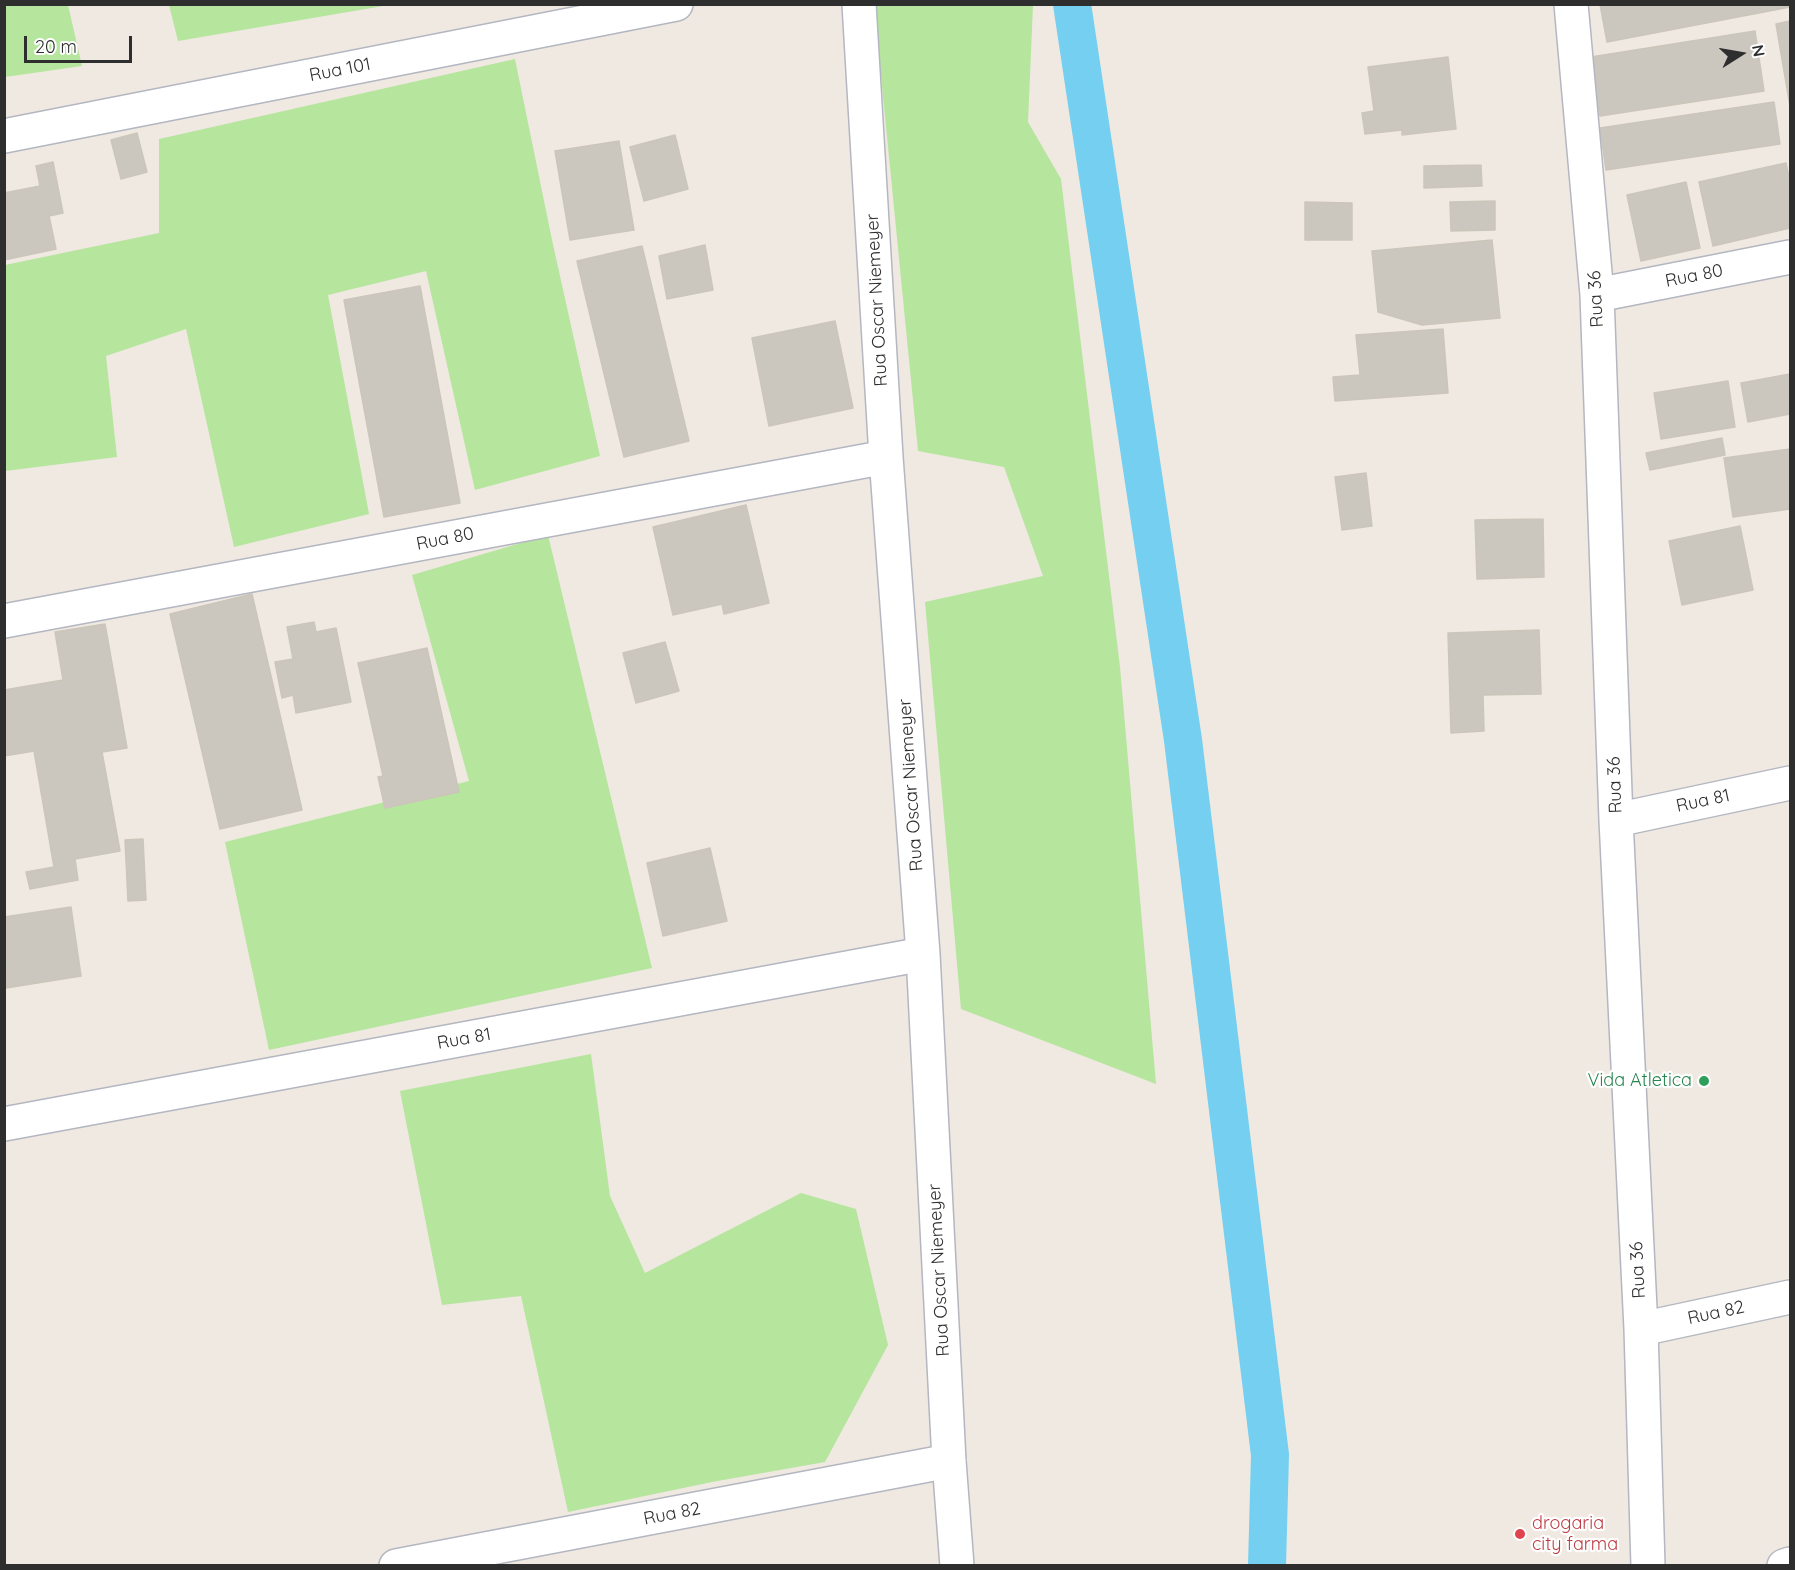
<!DOCTYPE html>
<style>
body{margin:0}
#map{position:relative;width:1795px;height:1570px;overflow:hidden;background:#efe9e1;font-family:Quicksand,sans-serif}
canvas{display:block}
.frame{position:absolute;inset:0;border:6px solid #2e2e2e;pointer-events:none}
.north{position:absolute;left:1711px;top:24px;width:60px;height:60px;-webkit-text-stroke:4px #fff;paint-order:stroke;rotate:79deg;font-size:16px;font-weight:700;line-height:24px;text-align:center;color:#2e2e2e}
.north::after{content:'';display:block;margin:auto;width:21px;height:27px;background:#2e2e2e;clip-path:polygon(50% 0,100% 100%,50% 72%,0 100%)}
.scale{position:absolute;left:24px;top:36px;width:108px;height:27px;box-sizing:border-box;border:3px solid #2e2e2e;border-top:0;padding-left:8px;font-size:18px;line-height:21px;white-space:nowrap;color:#2e2e2e;-webkit-text-stroke:4px #fff;paint-order:stroke}
</style>
<div id="map">
<canvas width="1795" height="1570"></canvas>
<div class="frame"></div>
<div class="north">N</div>
<div class="scale">20 m</div>
</div>
<script>
const g = document.querySelector('canvas').getContext('2d');
g.lineJoin = 'round';
function paint(path, color) { g.fillStyle = color; g.fill(path, 'evenodd'); }
const toPath = rows => new Path2D(rows.map(r => 'M' + r).join(''));
function trace(path, color, width, dash) { g.strokeStyle = color; g.lineWidth = width; g.lineCap = dash ? 'butt' : 'round'; g.setLineDash(dash || []); g.stroke(path); }
function label(font, color, halo, rows, align = 'center') {
  g.font = font + ' Quicksand,sans-serif'; g.lineWidth = 4.5; g.setLineDash([]); g.textBaseline = 'middle'; g.strokeStyle = halo; g.fillStyle = color; for (const [text, x, y, turn = 0] of rows) {
    g.save(); g.translate(x, y); g.rotate((+turn || 0) * Math.PI / 180); g.textAlign = isNaN(turn) ? turn : align; if (halo) g.strokeText(text, 0, 0); g.fillText(text, 0, 0); g.restore();
  }
}
paint(toPath([
 [5,4,68,5,82,66,5,77],
 [169,5,169,4,389,5,178,41],
 [874,5,1033,5,1028,122,1061,179,1120,667,1156,1084,961,1009,925,602,1043,576,1004,467,918,451],
 [515,59,552,240,600,456,475,490,426,271,328,295,369,514,234,547,186,329,106,356,117,457,5,471,5,265,159,233,159,139],
 [548,535,652,968,269,1050,225,842,469,781,412,575],
 [591,1054,610,1196,645,1273,801,1193,856,1209,888,1345,825,1462,712,1482,568,1512,521,1296,442,1305,400,1091]
]), '#b6e59e');
trace(toPath([
 [1072,4,1183,740,1270,1455,1267,1566]
]), '#75cff0', 38);
const building = toPath([
 [1600,4,1790,4,1790,7,1607,42,1600,4],
 [1790,21,1790,106,1776,24,1790,21],
 [1755,31,1764,91,1600,116,1591,57,1755,31],
 [1448,57,1456,129,1402,135,1402,130,1365,134,1362,113,1374,111,1368,67,1448,57],
 [1774,102,1780,144,1606,170,1600,128,1774,102],
 [137,133,147,172,121,179,111,140,137,133],
 [675,135,688,189,644,201,630,147,675,135],
 [619,141,634,230,570,240,555,151,619,141],
 [53,162,63,213,49,216,56,249,4,260,4,193,40,186,36,166,53,162],
 [1786,163,1790,182,1790,228,1713,246,1699,182,1786,163],
 [1481,165,1482,186,1424,188,1424,166,1481,165],
 [1686,182,1700,248,1641,261,1627,195,1686,182],
 [1495,201,1495,230,1451,231,1450,202,1495,201],
 [1305,202,1352,203,1352,240,1305,240,1305,202],
 [1492,240,1500,318,1422,325,1378,312,1372,251,1492,240],
 [705,245,713,290,667,299,659,256,705,245],
 [642,246,689,441,624,457,577,261,642,246],
 [420,286,460,503,384,517,344,300,420,286],
 [835,321,853,408,769,426,752,338,835,321],
 [1443,329,1448,393,1335,401,1333,377,1360,375,1356,335,1443,329],
 [1790,374,1790,414,1748,422,1741,383,1790,374],
 [1728,381,1735,427,1661,439,1654,393,1728,381],
 [1722,438,1725,455,1650,470,1646,453,1722,438],
 [1790,449,1790,509,1733,517,1724,458,1790,449],
 [1366,473,1372,526,1342,530,1335,477,1366,473],
 [746,505,769,603,724,614,722,604,673,615,653,527,746,505],
 [1543,519,1544,577,1477,579,1475,520,1543,519],
 [1740,526,1753,590,1682,605,1669,541,1740,526],
 [252,594,302,810,220,829,170,614,252,594],
 [314,622,316,632,336,628,351,702,296,713,293,695,282,698,275,662,293,659,287,627,314,622],
 [105,624,127,748,102,752,120,851,75,859,78,880,30,889,26,872,54,867,34,751,4,756,4,690,63,680,55,632,105,624],
 [1539,630,1541,694,1483,695,1484,731,1451,733,1448,633,1539,630],
 [665,642,679,691,636,703,623,653,665,642],
 [427,648,459,792,385,808,378,777,383,776,358,663,427,648],
 [143,839,146,900,128,901,125,840,143,839],
 [710,848,727,921,663,936,647,863,710,848],
 [71,907,81,976,6,988,4,917,71,907]
]);
paint(building, '#cbc7bf');
trace(building, '#cbc5ba', 1.5);
const minor = toPath([
 [859,4,886,457,923,954,949,1461,957,1566],
 [1571,4,1597,295,1616,820,1641,1329,1648,1566],
 [4,136,676,4],
 [1597,295,1790,257],
 [4,621,886,457],
 [1616,820,1790,783],
 [4,1124,923,954],
 [1641,1329,1790,1297],
 [396,1566,949,1461],
 [1784,1566,1790,1564]
]);
trace(minor, '#b4b7c1', 36);
trace(minor, '#fff', 33);
for (const [x, y, r, color] of [
 [1704,1081,6,"#2e9e5b"],
 [1520,1534,6,"#e0444e"]
]) { const dot = new Path2D(); dot.arc(x, y, r, 0, 2 * Math.PI); g.fillStyle = color; g.fill(dot); trace(dot, '#fff', 2); }
label('18px', '#2e2e2e', '#fff', [
 ["Rua 101",340,70,-11],
 ["Rua 80",1694,276,-11],
 ["Rua 36",1596,299,-93],
 ["Rua Oscar Niemeyer",877,300,-93],
 ["Rua 80",445,539,-11],
 ["Rua Oscar Niemeyer",911,785,-94],
 ["Rua 36",1615,785,-92],
 ["Rua 81",1703,801,-12],
 ["Rua 81",464,1039,-10],
 ["Rua Oscar Niemeyer",939,1270,-93],
 ["Rua 36",1638,1270,-93],
 ["Rua 82",1716,1313,-12],
 ["Rua 82",672,1514,-11]
]);
label('18px', '#27864d', '#fff', [
 ["Vida Atletica",1692,1081]
], 'right');
label('18px', '#be3a42', '#fff', [
 ["drogaria",1532,1524],
 ["city farma",1532,1545]
], 'left');
</script>
